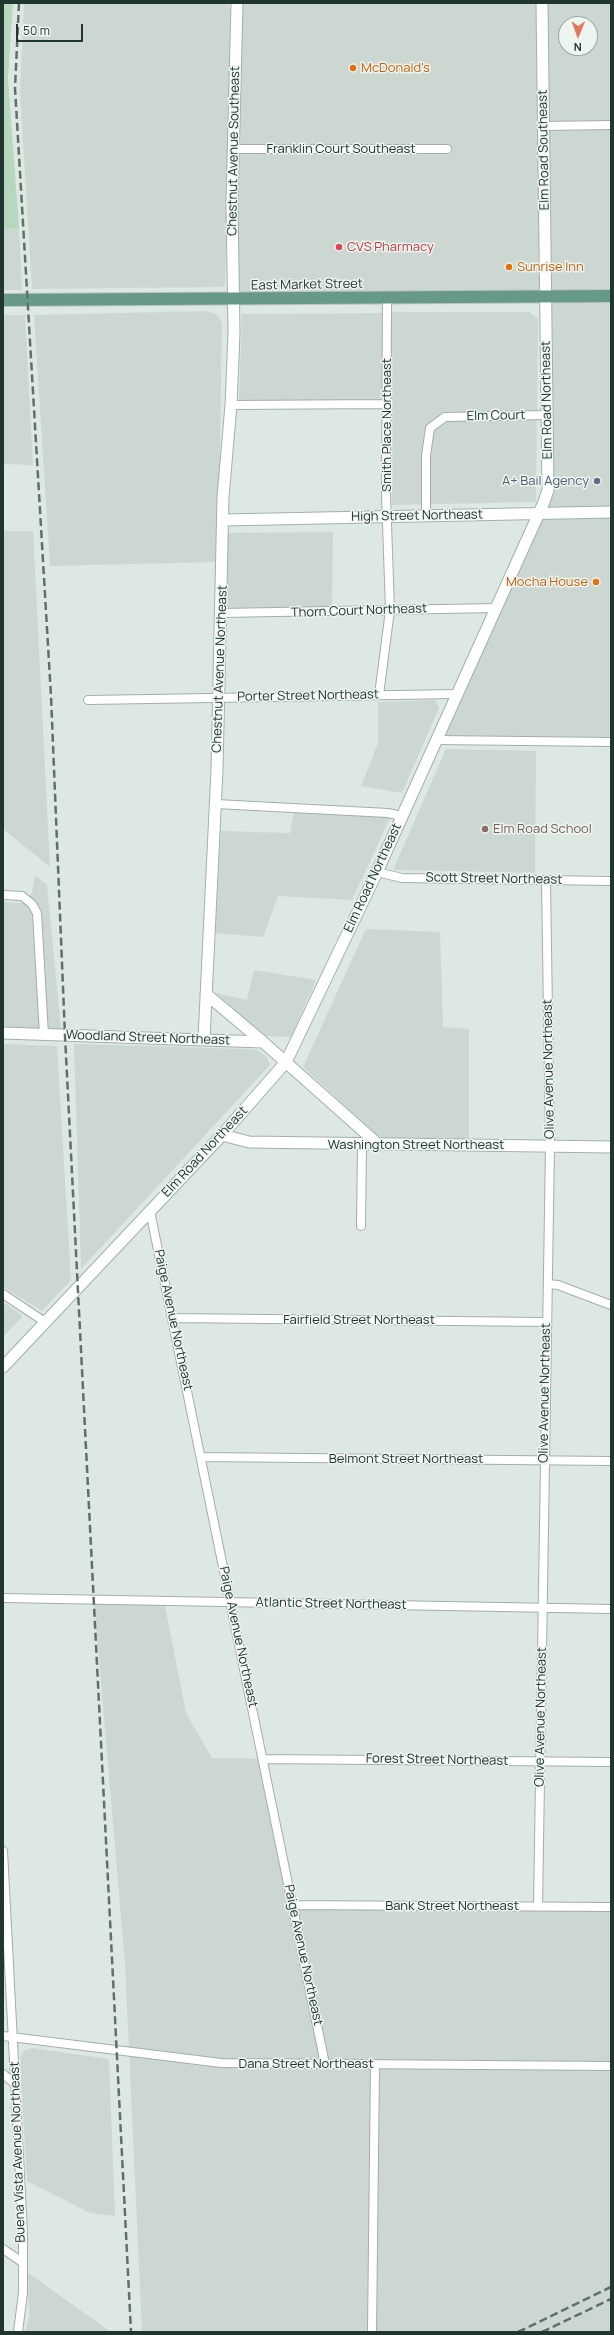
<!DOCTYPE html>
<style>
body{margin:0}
#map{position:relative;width:614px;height:2335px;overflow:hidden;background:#dee8e3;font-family:Manrope,sans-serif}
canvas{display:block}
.frame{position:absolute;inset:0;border:4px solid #21362f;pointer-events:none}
.north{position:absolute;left:558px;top:16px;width:40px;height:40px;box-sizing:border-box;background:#eef5f1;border:1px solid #9ca9a3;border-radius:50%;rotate:181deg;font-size:11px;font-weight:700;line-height:16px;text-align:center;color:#21362f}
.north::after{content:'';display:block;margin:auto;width:14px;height:18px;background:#e37860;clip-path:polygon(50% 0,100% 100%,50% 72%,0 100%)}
.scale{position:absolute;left:16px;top:24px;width:67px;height:18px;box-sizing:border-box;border:2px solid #21362f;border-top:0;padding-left:5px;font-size:12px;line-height:14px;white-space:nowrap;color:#21362f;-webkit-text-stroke:3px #eef5f1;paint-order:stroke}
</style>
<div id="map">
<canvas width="614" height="2335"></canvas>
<div class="frame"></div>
<div class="north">N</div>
<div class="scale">50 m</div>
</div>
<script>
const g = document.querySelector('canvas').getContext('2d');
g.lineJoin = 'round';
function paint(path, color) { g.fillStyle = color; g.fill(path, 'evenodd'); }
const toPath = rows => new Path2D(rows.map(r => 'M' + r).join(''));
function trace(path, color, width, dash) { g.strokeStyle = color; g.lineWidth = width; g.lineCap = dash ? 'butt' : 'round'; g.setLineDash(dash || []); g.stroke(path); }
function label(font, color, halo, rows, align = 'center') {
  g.font = font + ' Manrope,sans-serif'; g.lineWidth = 3; g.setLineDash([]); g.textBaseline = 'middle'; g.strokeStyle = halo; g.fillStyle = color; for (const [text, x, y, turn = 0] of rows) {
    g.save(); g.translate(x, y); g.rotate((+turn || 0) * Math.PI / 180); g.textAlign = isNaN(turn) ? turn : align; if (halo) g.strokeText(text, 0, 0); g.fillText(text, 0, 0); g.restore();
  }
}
paint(toPath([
 [24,3,227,3,229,6,231,12,229,127,225,285,223,287,32,289,20,93],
 [237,3,611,3,611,742,436,740,544,502,546,297,233,299],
 [566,24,590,24,590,48,566,48],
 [19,228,22,290,3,290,3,230],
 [206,311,216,314,222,323,218,562,50,566,34,315],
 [391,312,529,312,538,319,536,502,392,505],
 [383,313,382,400,239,400,242,314],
 [3,315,25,315,33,465,3,464],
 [3,531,33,531,50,867,3,829],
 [333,532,332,607,227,609,228,533],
 [435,700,439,708,402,793,361,786,378,743,378,702],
 [446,749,536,751,535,873,393,870],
 [294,810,382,815,390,818,352,900,278,896,263,937,215,933,221,831,290,833],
 [35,875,47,885,61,1029,3,1027,3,902,22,903,32,893],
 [366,929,440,932,443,1027,469,1029,469,1141,382,1140,303,1067],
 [254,970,316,980,291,1037,264,1036,216,993,247,1000],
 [3,1044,57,1046,71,1280,42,1311,3,1287],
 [74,1044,246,1049,257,1050,267,1057,270,1065,81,1269],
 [3,1302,23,1316,3,1337],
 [94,1600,164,1601,186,1713,212,1758,263,1759,293,1905,611,1907,611,2332,142,2332,125,1964],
 [32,2048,109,2059,115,2216,90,2213,27,2181,20,2060,23,2051],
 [28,2273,111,2332,25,2332,29,2318]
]), '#ccd7d2');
paint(toPath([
 [3,3,13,3,8,78,19,228,3,230]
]), '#b8d7bf');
const street = toPath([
 [544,126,611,125],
 [234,149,447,149],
 [231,405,386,404],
 [426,516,426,456,430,428,445,417,547,415],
 [222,613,496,608],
 [379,695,390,610,386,495,387,298],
 [88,700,456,694],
 [436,740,611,742],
 [216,804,388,813,402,816],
 [377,872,402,878,611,881],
 [3,895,22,896,32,904,37,913,44,1035],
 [150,1211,325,2064],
 [361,1226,362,1145],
 [548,1284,558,1285,611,1305],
 [3,1294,45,1322],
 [173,1318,546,1322],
 [201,1457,611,1461],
 [3,1598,611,1609],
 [263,1759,611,1762],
 [3,1851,23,2233,23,2293,18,2332],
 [293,1905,611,1907],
 [538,1906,550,1146,546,880],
 [3,2036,221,2063,611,2066],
 [3,2074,15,2084],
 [3,2249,22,2262],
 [372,2332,375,2065]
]);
const secondary = toPath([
 [224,520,611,512],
 [206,994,263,1042],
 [3,1033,263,1042,379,1145],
 [204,1039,217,770,223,497,231,405,234,333,232,203,237,3],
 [222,1135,249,1142,611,1147],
 [3,1367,222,1135,286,1062,377,872,544,502,548,490,542,3]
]);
const primary = toPath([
 [3,300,611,296]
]);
trace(street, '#a2afa9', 10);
trace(secondary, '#9eb2aa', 13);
trace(primary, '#bcc3c1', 14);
trace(street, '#fff', 8);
trace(secondary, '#fff', 11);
trace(primary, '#679989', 12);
trace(toPath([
 [19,3,15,88,51,696,65,1036,131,2332],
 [518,2332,611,2287],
 [542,2332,611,2299]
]), '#5b726a', 2.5, [8, 4]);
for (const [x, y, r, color] of [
 [353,68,4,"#e8710a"],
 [339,247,4,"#e0444e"],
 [509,267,4,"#e8710a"],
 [597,481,4,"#5c6f8a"],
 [596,582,4,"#e8710a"],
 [485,829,4,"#8d6e63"]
]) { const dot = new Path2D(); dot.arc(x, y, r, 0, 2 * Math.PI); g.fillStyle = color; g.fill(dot); trace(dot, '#eef5f1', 1.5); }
label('13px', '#c56008', '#eef5f1', [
 ["McDonald's",361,68],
 ["Sunrise Inn",517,267],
 ["Mocha House",588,582,"right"]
], 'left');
label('13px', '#21362f', '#eef5f1', [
 ["Franklin Court Southeast",341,149],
 ["Elm Road Southeast",544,150,-91],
 ["Chestnut Avenue Southeast",234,151,-89],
 ["East Market Street",307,285,-1],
 ["Elm Road Northeast",547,400,-91],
 ["Elm Court",496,416,-1],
 ["Smith Place Northeast",387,425,-90],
 ["High Street Northeast",417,516,-1],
 ["Thorn Court Northeast",359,611,-2],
 ["Chestnut Avenue Northeast",220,669,-88],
 ["Porter Street Northeast",308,696,-1],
 ["Elm Road Northeast",373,878,-65],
 ["Scott Street Northeast",494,879,1],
 ["Woodland Street Northeast",148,1038,2],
 ["Olive Avenue Northeast",549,1069,-91],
 ["Washington Street Northeast",416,1145],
 ["Elm Road Northeast",205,1152,-47],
 ["Paige Avenue Northeast",173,1320,78],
 ["Fairfield Street Northeast",359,1320],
 ["Olive Avenue Northeast",545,1393,-89],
 ["Belmont Street Northeast",406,1459],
 ["Atlantic Street Northeast",331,1604,1],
 ["Paige Avenue Northeast",238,1637,78],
 ["Olive Avenue Northeast",541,1717,-89],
 ["Forest Street Northeast",437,1760,1],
 ["Bank Street Northeast",452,1906],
 ["Paige Avenue Northeast",303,1955,78],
 ["Dana Street Northeast",306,2064],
 ["Buena Vista Avenue Northeast",18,2152,-92]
]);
label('13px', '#be3a42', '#eef5f1', [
 ["CVS Pharmacy",347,247]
], 'left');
label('13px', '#4e5e75', '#eef5f1', [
 ["A+ Bail Agency",589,481]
], 'right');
label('13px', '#785e54', '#eef5f1', [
 ["Elm Road School",493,829]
], 'left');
</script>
